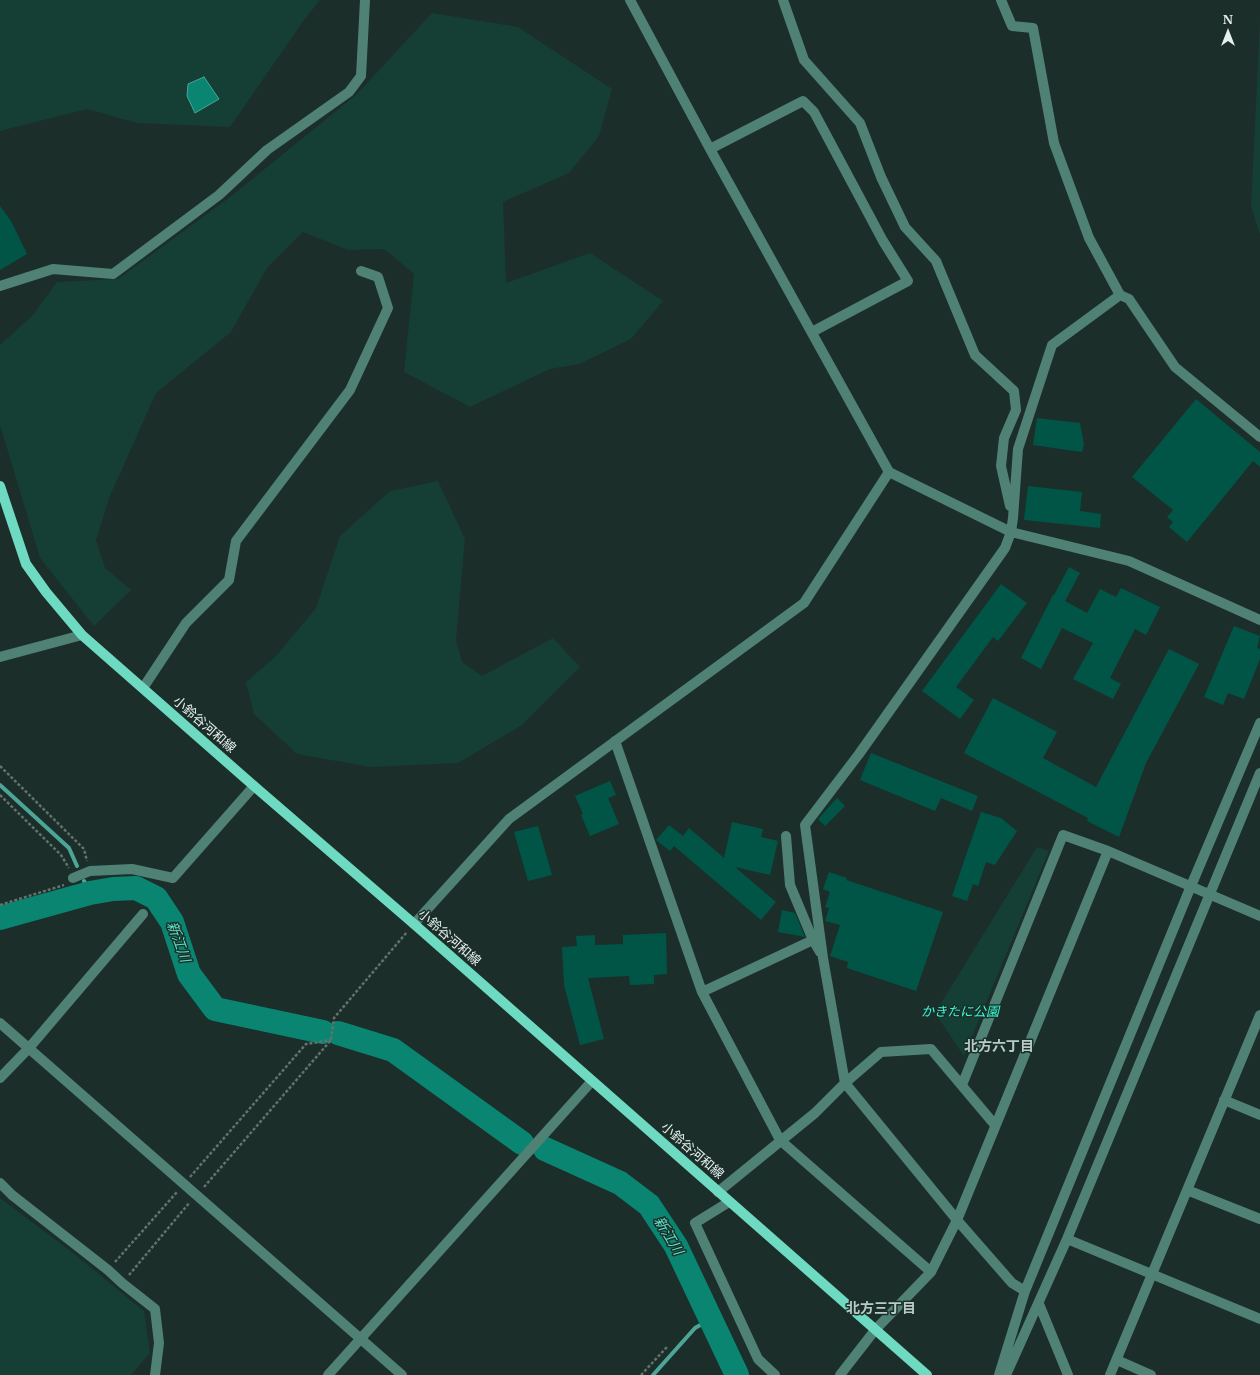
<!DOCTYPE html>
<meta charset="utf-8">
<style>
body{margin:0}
#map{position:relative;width:1260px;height:1375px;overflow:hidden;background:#1c2e29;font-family:"Libre Baskerville",serif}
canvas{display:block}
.north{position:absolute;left:1208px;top:12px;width:40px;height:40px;-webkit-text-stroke:3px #1c2e29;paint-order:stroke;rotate:0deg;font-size:11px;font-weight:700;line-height:16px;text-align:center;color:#e6f1ee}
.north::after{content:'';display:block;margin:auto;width:14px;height:18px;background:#e6f1ee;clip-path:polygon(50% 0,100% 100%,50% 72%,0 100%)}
</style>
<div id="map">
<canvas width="1260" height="1375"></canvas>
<div class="north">N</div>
</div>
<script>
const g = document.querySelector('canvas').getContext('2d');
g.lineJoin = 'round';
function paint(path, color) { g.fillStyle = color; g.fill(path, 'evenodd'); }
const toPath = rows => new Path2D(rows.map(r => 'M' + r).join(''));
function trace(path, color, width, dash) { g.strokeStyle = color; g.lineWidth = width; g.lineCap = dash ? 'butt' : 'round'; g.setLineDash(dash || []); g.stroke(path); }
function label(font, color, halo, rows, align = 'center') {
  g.font = font + ' "Libre Baskerville","Noto Sans JP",serif'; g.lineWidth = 3; g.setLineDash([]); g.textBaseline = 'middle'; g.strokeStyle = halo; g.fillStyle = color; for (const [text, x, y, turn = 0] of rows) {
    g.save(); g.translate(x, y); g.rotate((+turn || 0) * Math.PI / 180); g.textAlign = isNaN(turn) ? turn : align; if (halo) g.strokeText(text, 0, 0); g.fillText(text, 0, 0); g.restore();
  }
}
paint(toPath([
 [0,0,320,0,304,20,230,127,137,123,87,109,0,131],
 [432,13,518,27,612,89,599,136,569,173,503,202,506,283,590,253,663,301,631,339,579,364,550,369,470,407,404,372,414,274,384,249,348,250,303,232,267,268,231,332,156,393,110,496,96,540,105,568,131,590,94,626,40,558,0,425,0,345,33,315,57,282,118,279,230,197,356,95],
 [1260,20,1260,235,1251,206],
 [438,481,465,539,456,640,462,662,482,676,553,638,580,667,522,725,458,763,371,767,297,754,254,714,246,682,276,656,316,608,340,536,390,491],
 [1037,847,1049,851,964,1056,935,1013],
 [0,1198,73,1253,144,1311,150,1353,131,1375,0,1375]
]), '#153e35');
const water = toPath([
 [204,77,219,99,195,113,187,96,188,84,204,77]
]);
paint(water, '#0a8571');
trace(water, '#4ca596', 1);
trace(toPath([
 [0,785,69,848,77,866],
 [84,881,90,893],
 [653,1375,695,1328,711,1319]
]), '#4ca596', 4);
trace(toPath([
 [0,918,90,893,113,889,136,888,156,898,172,922,189,974,215,1009,323,1032],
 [338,1033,393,1050,522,1143],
 [545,1149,620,1183,649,1205,676,1246,737,1375]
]), '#0a8571', 24);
paint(toPath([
 [0,206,11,221,27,254,0,270],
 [1196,399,1260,452,1260,467,1253,461,1187,542,1169,527,1173,522,1167,517,1173,510,1132,477],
 [1037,418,1080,423,1084,444,1082,452,1033,445],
 [1028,486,1082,492,1080,511,1101,514,1100,528,1024,520],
 [1069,567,1080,573,1065,601,1087,613,1100,589,1116,597,1121,588,1160,607,1146,635,1135,629,1110,678,1121,684,1113,699,1073,679,1093,643,1062,628,1041,669,1021,658,1053,595,1054,595],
 [1001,584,1027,603,998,641,993,637,956,687,974,700,960,719,922,691],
 [1234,626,1260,636,1257,648,1260,649,1260,659,1244,699,1228,693,1223,705,1204,697],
 [1169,649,1199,664,1146,763,1119,837,1087,821,1088,818,964,753,993,698,1057,732,1043,758,1096,787],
 [871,753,978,796,972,811,941,798,935,811,860,780],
 [610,781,616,795,608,798,619,824,590,836,581,815,583,814,575,796],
 [837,798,845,806,825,826,818,819],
 [981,812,1001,818,1017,831,995,865,986,862,978,886,973,884,967,901,952,896],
 [732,822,763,829,761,837,778,841,770,875,735,867,776,902,761,920,674,846,670,851,656,840,669,825,683,836,689,828,724,858],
 [538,826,552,875,528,881,514,832],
 [829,872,847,878,846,880,943,912,916,991,847,968,848,962,830,956,840,925,825,921,829,908,825,907,830,892,823,889],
 [782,910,795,913,805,937,778,932],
 [666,933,667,974,654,975,654,984,630,985,629,976,588,978,604,1039,580,1045,564,985,562,947,577,946,576,936,595,935,595,945,623,944,623,935]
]), '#005547');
trace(toPath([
 [0,766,84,849,87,861],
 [0,795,61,855,69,868],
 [0,905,64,885],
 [190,1177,306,1044,331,1040],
 [204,1187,331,1040,334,1018,407,932],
 [115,1262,177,1192],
 [129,1275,190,1202],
 [641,1375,667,1347]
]), '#63726e', 2.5, [3, 2]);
trace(toPath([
 [630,0,710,149,889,472,1011,532,1129,561,1260,620],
 [783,0,804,60,860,123,881,177,905,227,936,261,975,355,1014,391,1016,410,1004,438,1001,466,1010,506],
 [1001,0,1012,26,1033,28,1054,143,1089,238,1120,295,1129,299,1175,367,1260,437],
 [710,149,803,101,814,112,883,241,908,281,812,332],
 [0,286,53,269,113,274,219,195,267,150,349,92,361,76,365,0],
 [0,657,82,635],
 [143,688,186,623,229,580,236,541,350,390,388,308,378,277,361,271],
 [615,741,702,992,780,1140,931,1272],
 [786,836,790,885,813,940,820,952],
 [73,878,90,871,132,869,173,878,254,786],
 [414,924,509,819,804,603,889,472],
 [702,992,813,940],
 [0,1023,402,1375],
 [0,1078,29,1048,143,914],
 [962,1085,1063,835,1108,851],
 [1224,1100,1260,1115],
 [0,1183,12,1195,108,1270,122,1283,155,1309,159,1343,155,1375],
 [1187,1190,1260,1219],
 [718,1192,815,1113,845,1083,881,1052,931,1049,995,1125],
 [729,1202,695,1223,758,1359,775,1375],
 [1067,1239,1260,1319],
 [1025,1291,1012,1283,957,1220,845,1083,823,958,805,825,859,754,1005,548,1011,532,1013,518,1018,449,1052,345,1120,295],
 [1039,1304,1068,1375],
 [1117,1360,1151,1375],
 [328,1375,592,1081],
 [840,1375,875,1330,931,1272,957,1220,1108,851,1260,916],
 [999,1375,1025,1291,1191,886,1260,723],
 [1006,1375,1067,1239,1260,773],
 [1110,1375,1260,1015]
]), '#508175', 10);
trace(toPath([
 [0,486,26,564,46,592,82,635,254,786,414,924,927,1375]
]), '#6edac1', 10);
label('13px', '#e6f1ee', '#1c2e29', [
 ["小鈴谷河和線",204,725,41],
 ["小鈴谷河和線",449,938,41],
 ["小鈴谷河和線",692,1151,41]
]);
label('italic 13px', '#36fbd8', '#1c2e29', [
 ["かきたに公園",960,1012]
]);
label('italic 14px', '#5de3c7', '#1c2e29', [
 ["新江川",178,942,70],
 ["新江川",668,1236,59]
]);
label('bold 14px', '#b7ccc6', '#1c2e29', [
 ["北方六丁目",999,1047],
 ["北方三丁目",881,1309]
]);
</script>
